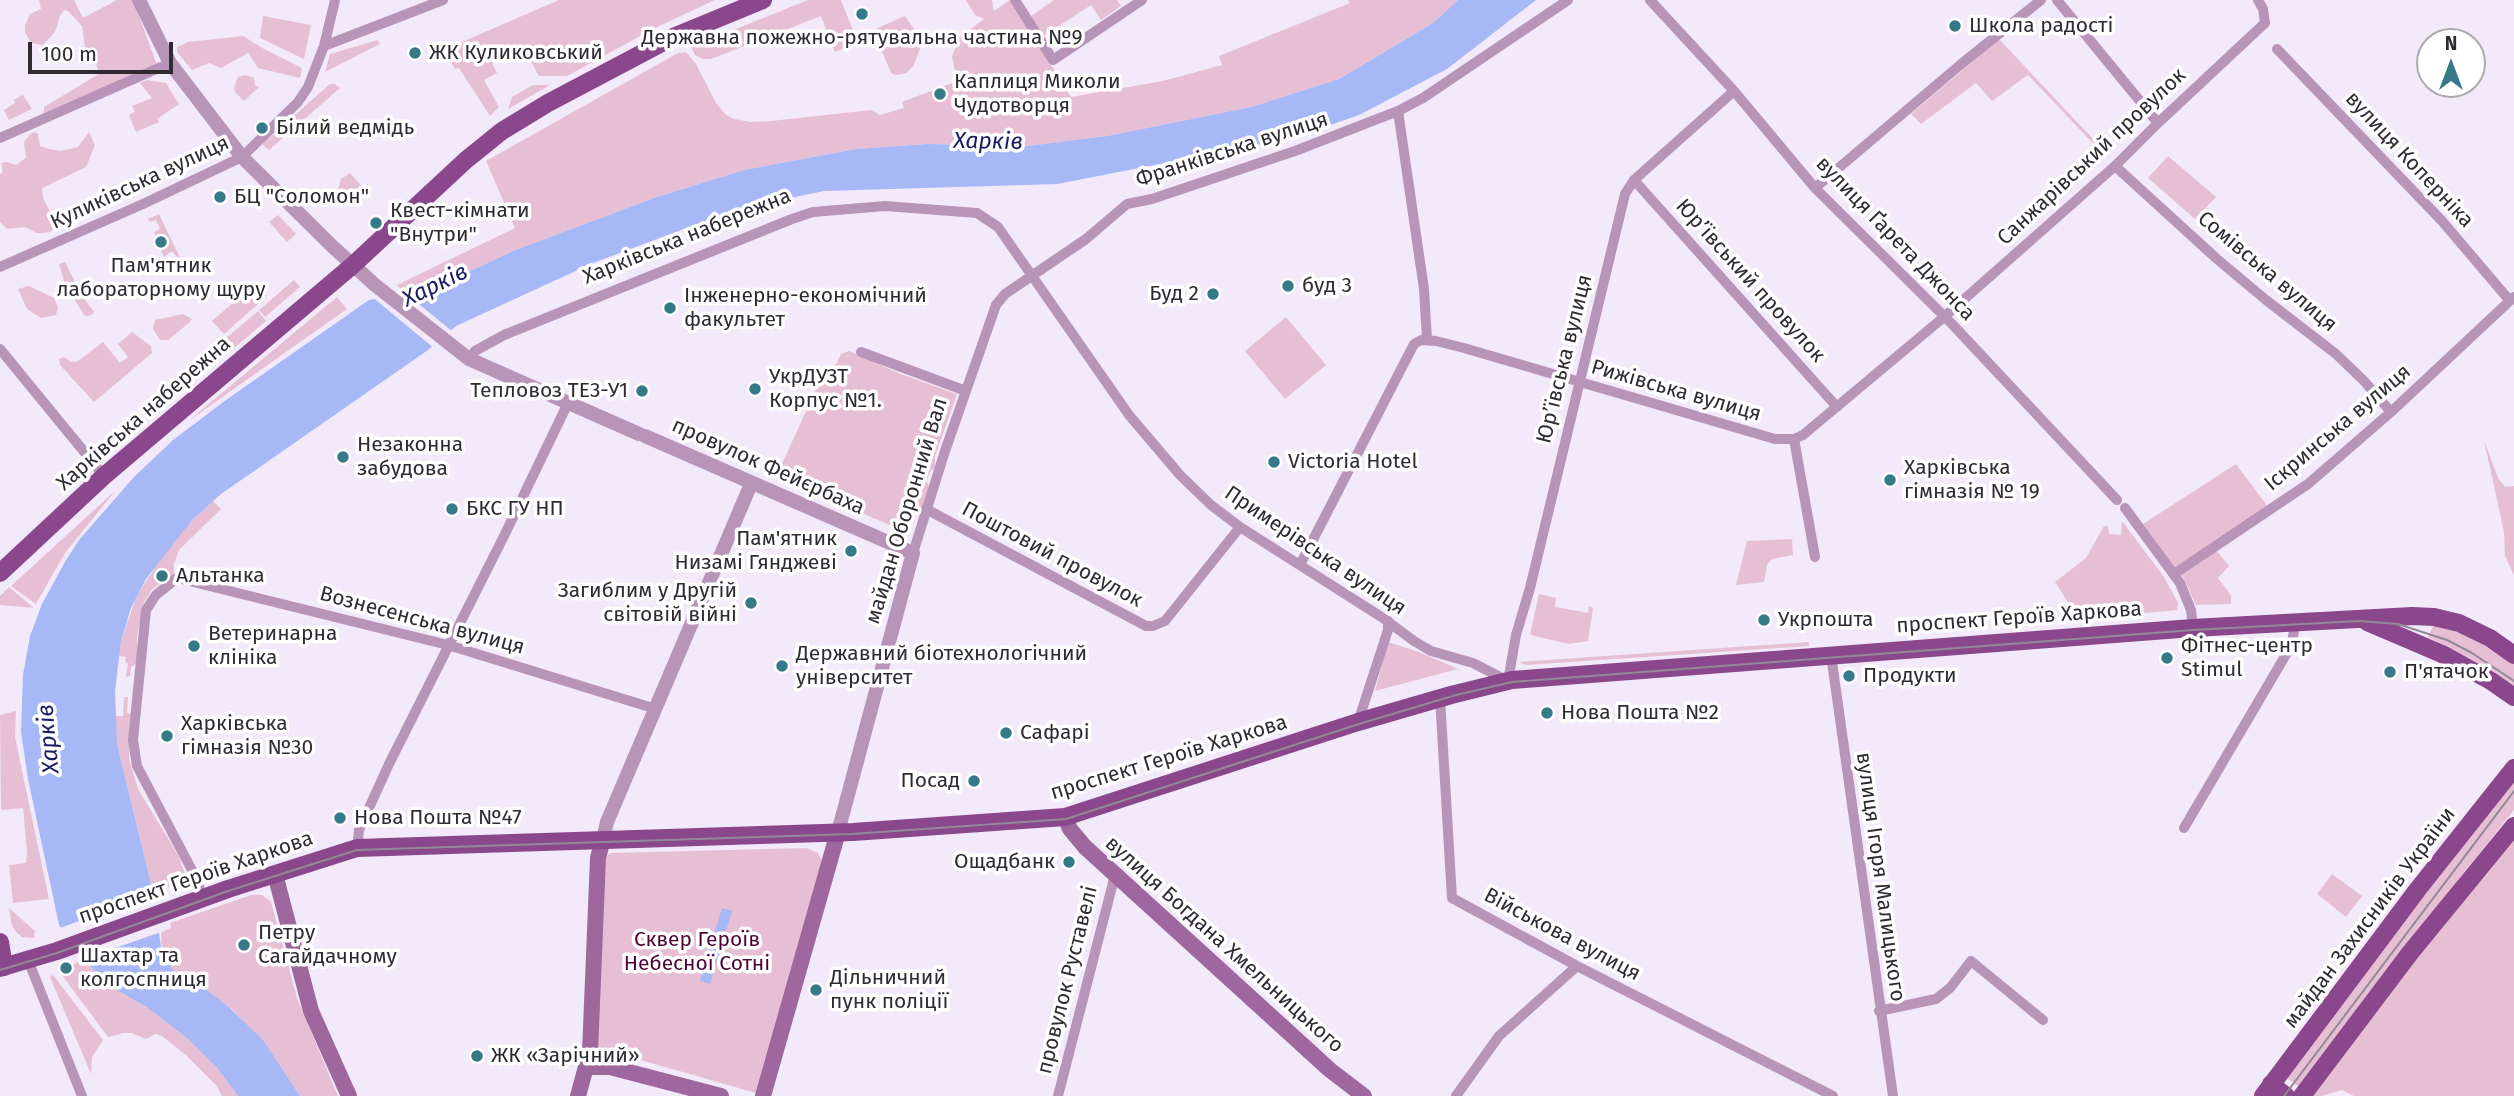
<!DOCTYPE html>
<meta charset="utf-8">
<style>
body{margin:0}
#map{position:relative;width:2514px;height:1096px;overflow:hidden;background:#f2e9fb;font-family:"Fira Sans",sans-serif}
canvas{display:block}
.north{position:absolute;left:2416px;top:28px;width:70px;height:70px;box-sizing:border-box;background:#fff;border:2px solid #abaaad;border-radius:50%;rotate:0deg;font-size:19px;font-weight:700;line-height:28px;text-align:center;color:#2e2b32}
.north::after{content:'';display:block;margin:auto;width:24px;height:32px;background:#367a8a;clip-path:polygon(50% 0,100% 100%,50% 72%,0 100%)}
.scale{position:absolute;left:28px;top:42px;width:145px;height:32px;box-sizing:border-box;border:4px solid #2e2b32;border-top:0;padding-left:9px;font-size:21px;line-height:24px;white-space:nowrap;color:#2e2b32;-webkit-text-stroke:5px #fff;paint-order:stroke}
</style>
<div id="map">
<canvas width="2514" height="1096"></canvas>
<div class="north">N</div>
<div class="scale">100 m</div>
</div>
<script>
const g = document.querySelector('canvas').getContext('2d');
g.lineJoin = 'round';
function paint(path, color) { g.fillStyle = color; g.fill(path, 'evenodd'); }
const toPath = rows => new Path2D(rows.map(r => 'M' + r).join(''));
function trace(path, color, width, dash) { g.strokeStyle = color; g.lineWidth = width; g.lineCap = dash ? 'butt' : 'round'; g.setLineDash(dash || []); g.stroke(path); }
function label(font, color, halo, rows, align = 'center') {
  g.font = font + ' "Fira Sans",sans-serif'; g.lineWidth = 7; g.setLineDash([]); g.textBaseline = 'middle'; g.strokeStyle = halo; g.fillStyle = color; for (const [text, x, y, turn = 0] of rows) {
    g.save(); g.translate(x, y); g.rotate((+turn || 0) * Math.PI / 180); g.textAlign = isNaN(turn) ? turn : align; if (halo) g.strokeText(text, 0, 0); g.fillText(text, 0, 0); g.restore();
  }
}
paint(toPath([
 [39,0,74,0,83,18,117,0,133,0,157,65,44,113,44,107,97,75,98,69,92,55,85,48,82,26,68,11,64,10,60,16,55,32,43,45,31,43,25,32,25,25,30,14,41,9],
 [559,0,715,0,655,28,567,76,539,76,523,47,505,55,492,63,497,73,484,80,499,107,490,116,459,68,455,69,446,53,464,41],
 [808,0,841,0,858,43,835,52,821,16,711,59,703,59,695,55,691,47],
 [966,0,992,0,994,11,1010,0,1071,97,1163,81,1222,65,1219,56,1350,3,1348,0,1458,0,1433,23,1339,79,1251,107,1107,136,1028,146,927,144,856,149,744,170,654,198,513,251,436,287,406,293,394,283,397,285,515,228,486,161,678,53,686,52,696,64,716,103,725,114,734,119,751,122,771,121,871,110,880,115,904,108,902,102,957,81,952,56,960,37,984,19,975,15],
 [1054,0,1117,0,1121,6,1101,20,1091,5,1042,37,1031,16],
 [263,16,311,25,304,59,260,38],
 [905,16,916,32,920,49,913,67,906,73,897,75,892,74,889,68,873,30],
 [243,36,264,49,302,68,300,78,258,68,248,53,221,68,209,63,192,70,177,52,177,47,188,42],
 [1999,39,2108,155,2105,156,2028,75,1992,101,1976,83,1921,124,1911,114],
 [378,40,380,44,325,72,330,54],
 [245,75,254,78,255,85,259,87,244,101,235,92,234,87,238,77],
 [147,80,166,83,179,104,157,119,159,122,136,132,129,115,135,112,132,106,152,98,140,83],
 [330,84,335,84,340,88,269,150,262,144],
 [533,85,550,85,508,109,512,97],
 [23,95,32,109,9,120,4,110,15,103,14,100],
 [35,132,38,134,40,146,49,149,61,151,78,147,89,132,95,145,86,167,42,188,43,198,57,225,50,232,44,233,37,233,25,227,7,229,0,222,0,174,3,172,1,163,7,162,16,165,26,158,24,142,30,134],
 [2168,156,2216,197,2195,219,2148,178],
 [350,173,365,190,361,200,355,205,346,204,337,194,341,179],
 [159,214,183,264,172,251,164,257,154,232,160,229,156,220,150,222,148,219],
 [278,215,296,234,287,242,269,222],
 [65,262,83,297,94,312,93,314,88,316,84,315,65,284,59,264],
 [294,280,300,287,265,317,259,310],
 [256,283,267,296,224,334,212,321],
 [29,286,54,298,58,307,56,315,41,318,27,309,18,289],
 [337,297,347,309,187,422],
 [258,311,266,321,233,349,225,339],
 [183,314,192,319,190,322,168,340,160,340,153,329,155,320],
 [1286,317,1326,365,1285,399,1245,351],
 [132,332,151,346,152,353,94,402,60,365,59,359,64,357,72,362,78,361,103,342,120,363,128,357,118,344],
 [849,351,903,375,957,394,935,456,935,469,931,470,926,481,929,485,921,516,915,513,911,522,906,525,890,525,776,477,822,376,824,376,826,371,836,365,841,354],
 [2484,440,2498,478,2505,487,2514,486,2514,575,2505,556,2504,532],
 [2236,464,2268,507,2175,570,2143,524],
 [116,490,65,553,36,604,11,586],
 [213,501,221,509,179,550,174,564,174,575,153,588,144,602,137,636,137,663,131,667,130,676,126,677,128,663,125,662,126,657,119,656,121,641,137,595,170,545,192,520],
 [2122,521,2164,577,2178,603,2177,610,2070,620,2069,604,2055,582,2086,558,2104,526,2108,526,2109,534,2121,535],
 [1792,539,1793,555,1772,559,1767,565,1764,582,1736,585,1747,541],
 [2217,551,2229,566,2218,578,2231,595,2231,604,2196,605,2182,575],
 [9,587,34,608,0,605,0,596],
 [1539,594,1556,598,1555,607,1588,613,1589,606,1593,608,1588,641,1569,644,1530,635],
 [2438,625,2477,640,2514,664,2514,687,2490,669,2428,637,2433,626],
 [1388,642,1419,652,1458,669,1375,691],
 [1809,642,1809,646,1526,665,1518,662],
 [124,697,128,697,127,713,131,714,129,759,138,789,178,855,186,876,185,882,153,892,117,744,115,716,123,716],
 [16,711,15,737,49,899,13,903,9,865,26,863,27,851,23,808,1,810,0,715],
 [2514,781,2514,810,2457,881,2301,1088,2285,1077,2371,960],
 [2514,837,2514,1096,2354,1096,2342,1090,2322,1096,2307,1096,2415,953],
 [806,848,818,853,823,863,756,1093,595,1047,606,856,611,853],
 [2332,874,2362,896,2346,917,2317,894],
 [251,895,262,895,271,902,297,998,338,1096,300,1096,262,1040,232,1009,207,990,173,970,162,954,161,932,171,928,170,923],
 [9,908,36,932,34,933,35,938,22,937,16,932,12,926],
 [84,959,113,988,148,1008,189,1040,217,1068,238,1096,222,1096,216,1085,187,1056,162,1036,155,1034,146,1039,132,1033,123,1033,108,1037,59,971],
 [53,975,103,1040,92,1057,91,1074,50,977]
]), '#e7bfd4');
paint(toPath([
 [1458,0,1536,0,1447,69,1359,115,1293,138,1057,184,824,191,737,209,593,263,456,326,428,350,221,494,192,520,146,579,131,608,121,641,115,691,117,744,153,892,162,954,173,970,207,990,228,1006,263,1040,300,1096,238,1096,217,1068,189,1040,148,1008,113,988,98,975,59,925,28,779,21,732,23,675,30,636,42,604,66,560,79,540,134,477,173,440,226,400,369,300,436,287,513,251,654,198,744,170,856,149,927,144,1028,146,1107,136,1251,107,1339,79,1433,23],
 [722,908,732,911,710,984,700,981]
]), '#a6b8f5');
paint(toPath([
 [402,290,453,332,435,349,371,296],
 [157,893,164,931,81,960,57,929]
]), '#f2e9fb');
trace(toPath([
 [1015,0,1053,60,1142,0],
 [1650,0,1734,91,1815,188,1952,324,2117,500],
 [2057,0,2158,123],
 [324,46,443,0],
 [2277,49,2442,221,2510,301],
 [1398,111,1424,289,1427,340],
 [0,138,170,63],
 [2115,166,2217,259,2266,300,2336,354,2364,381,2391,412],
 [1634,180,1837,407],
 [1815,188,1960,65,2041,0],
 [0,267,143,204,242,157,298,102,308,87,324,46,335,0],
 [0,349,104,476],
 [861,352,966,391],
 [469,359,475,351,504,335,792,219,813,212,885,206,977,213,998,227,1129,415,1180,475,1211,505,1240,527,1383,618,1414,641,1431,651,1473,663,1508,681,1516,635,1530,588,1625,194,1634,180,1734,91],
 [1794,439,1815,557],
 [2125,508,2180,583,2191,610,2193,628],
 [926,509,1146,626,1153,626,1165,621,1240,527],
 [913,553,945,451,996,305,1005,294,1086,239,1127,204,1152,199,1295,151,1398,111,1423,98,1568,0],
 [1301,563,1414,344,1421,340,1436,341,1464,348,1775,439,1794,439,1803,435,1944,317,2115,166,2158,123,2265,23,2263,9,2258,0],
 [2174,574,2308,484,2391,412,2514,297],
 [1831,655,1893,1096],
 [1440,698,1452,898,1577,966,1833,1096],
 [1358,722,1388,630,1388,621],
 [2184,828,2291,646,2296,622],
 [357,848,359,830,389,764,504,536,568,403],
 [203,897,194,874,137,766,133,740,146,610,156,595,177,578,448,645,656,709],
 [28,960,82,1096],
 [1879,1011,1936,999,1950,988,1971,961,2043,1020],
 [1058,1096,1115,875],
 [1456,1096,1499,1036,1577,966]
]), '#b994b9', 10);
trace(toPath([
 [139,0,170,63,242,157,333,247,375,285,469,359,639,434],
 [645,436,913,553,838,832],
 [603,839,607,822,751,484]
]), '#b994b9', 14);
trace(toPath([
 [1065,817,1070,829,1085,847,1330,1070,1364,1096],
 [275,874,311,1011,349,1096],
 [586,1067,610,1067,721,1096],
 [578,1096,590,1052,598,858,603,839],
 [763,1096,838,832]
]), '#9e689e', 16);
trace(toPath([
 [0,573,104,476,353,265,466,160,502,131,548,103,673,37,763,0],
 [2367,622,2442,654,2491,681,2514,697],
 [0,942,4,967],
 [0,968,57,951,228,889,357,848,853,832,1065,817,1358,722,1451,695,1512,680,2193,628,2412,616,2434,617,2459,623,2490,638,2514,655],
 [2271,1084,2286,1096],
 [2263,1096,2418,889,2514,768],
 [2302,1096,2410,953,2514,826]
]), '#8a478b', 18);
trace(toPath([
 [0,970,57,953,228,891,357,850,852,834,1066,819,1359,724,1456,695,1512,682,2193,630,2359,621,2398,624,2447,640,2472,653,2514,681],
 [2284,1096,2514,791]
]), '#908a96', 2);
for (const [x, y, r, color] of [
 [862,14,7,"#367a8a"],
 [1955,26,7,"#367a8a"],
 [415,53,7,"#367a8a"],
 [940,94,7,"#367a8a"],
 [262,128,7,"#367a8a"],
 [220,197,7,"#367a8a"],
 [376,223,7,"#367a8a"],
 [161,242,7,"#367a8a"],
 [1288,286,7,"#367a8a"],
 [1213,294,7,"#367a8a"],
 [670,308,7,"#367a8a"],
 [755,389,7,"#367a8a"],
 [642,391,7,"#367a8a"],
 [343,457,7,"#367a8a"],
 [1274,462,7,"#367a8a"],
 [1890,480,7,"#367a8a"],
 [452,509,7,"#367a8a"],
 [851,551,7,"#367a8a"],
 [162,576,7,"#367a8a"],
 [751,603,7,"#367a8a"],
 [1764,620,7,"#367a8a"],
 [194,646,7,"#367a8a"],
 [2167,658,7,"#367a8a"],
 [782,666,7,"#367a8a"],
 [2390,672,7,"#367a8a"],
 [1849,676,7,"#367a8a"],
 [1547,713,7,"#367a8a"],
 [1006,733,7,"#367a8a"],
 [167,736,7,"#367a8a"],
 [974,781,7,"#367a8a"],
 [340,818,7,"#367a8a"],
 [1069,862,7,"#367a8a"],
 [244,945,7,"#367a8a"],
 [66,968,7,"#367a8a"],
 [816,990,7,"#367a8a"],
 [477,1056,7,"#367a8a"]
]) { const dot = new Path2D(); dot.arc(x, y, r, 0, 2 * Math.PI); g.fillStyle = color; g.fill(dot); trace(dot, '#fff', 2.5); }
label('21px', '#2e2b32', '#fff', [
 ["Школа радості",1969,26],
 ["Державна пожежно-рятувальна частина №9",862,38,"center"],
 ["ЖК Куликовський",429,53],
 ["Каплиця Миколи",954,82],
 ["Чудотворця",954,106],
 ["Білий ведмідь",276,128],
 ["БЦ \"Соломон\"",234,197],
 ["Квест-кімнати",390,211],
 ["\"Внутри\"",390,235],
 ["Пам'ятник",161,266,"center"],
 ["лабораторному щуру",161,290,"center"],
 ["буд 3",1302,286],
 ["Буд 2",1199,294,"right"],
 ["Інженерно-економічний",684,296],
 ["факультет",684,320],
 ["УкрДУЗТ",769,377],
 ["Корпус №1.",769,401],
 ["Тепловоз ТЕ3-У1",628,391,"right"],
 ["Незаконна",357,445],
 ["забудова",357,469],
 ["Victoria Hotel",1288,462],
 ["Харківська",1904,468],
 ["гімназія № 19",1904,492],
 ["БКС ГУ НП",466,509],
 ["Пам'ятник",837,539,"right"],
 ["Низамі Гянджеві",837,563,"right"],
 ["Альтанка",176,576],
 ["Загиблим у Другій",737,591,"right"],
 ["світовій війні",737,615,"right"],
 ["Укрпошта",1778,620],
 ["Ветеринарна",208,634],
 ["клініка",208,658],
 ["Фітнес-центр",2181,646],
 ["Stimul",2181,670],
 ["Державний біотехнологічний",796,654],
 ["університет",796,678],
 ["П'ятачок",2404,672],
 ["Продукти",1863,676],
 ["Нова Пошта №2",1561,713],
 ["Харківська",181,724],
 ["гімназія №30",181,748],
 ["Сафарі",1020,733],
 ["Посад",960,781,"right"],
 ["Нова Пошта №47",354,818],
 ["Ощадбанк",1055,862,"right"],
 ["Петру",258,933],
 ["Сагайдачному",258,957],
 ["Шахтар та",80,956],
 ["колгоспниця",80,980],
 ["Дільничний",830,978],
 ["пунк поліції",830,1002],
 ["ЖК «Зарічний»",491,1056]
], 'left');
label('21px', '#2e2b32', '#fff', [
 ["Франківська вулиця",1232,150,-18],
 ["Санжарівський провулок",2092,157,-43],
 ["вулиця Коперніка",2409,160,47],
 ["Куликівська вулиця",140,183,-25],
 ["Харківська набережна",687,237,-22],
 ["вулиця Ґарета Джонса",1895,239,46],
 ["Сомівська вулиця",2267,272,40],
 ["Юр’ївський провулок",1750,281,48],
 ["Юр’ївська вулиця",1565,359,-76],
 ["Рижівська вулиця",1676,391,16],
 ["Харківська набережна",144,414,-41],
 ["Іскринська вулиця",2338,428,-40],
 ["провулок Фейєрбаха",768,467,24],
 ["майдан Оборонний Вал",907,511,-73],
 ["Примерівська вулиця",1315,551,34],
 ["Поштовий провулок",1052,555,28],
 ["проспект Героїв Харкова",2019,618,-4],
 ["Вознесенська вулиця",422,621,15],
 ["проспект Героїв Харкова",1169,758,-17],
 ["вулиця Ігоря Малицького",1880,877,82],
 ["проспект Героїв Харкова",196,878,-19],
 ["майдан Захисників України",2370,918,-53],
 ["Військова вулиця",1562,935,28],
 ["вулиця Богдана Хмельницького",1224,945,42],
 ["провулок Руставелі",1068,980,-76]
]);
label('21px', '#4f0137', '#fff', [
 ["Сквер Героїв",697,940],
 ["Небесної Сотні",697,964]
]);
label('italic 23px', '#182065', '#fff', [
 ["Харків",988,142,1],
 ["Харків",435,286,-26],
 ["Харків",49,739,-95]
]);
</script>
